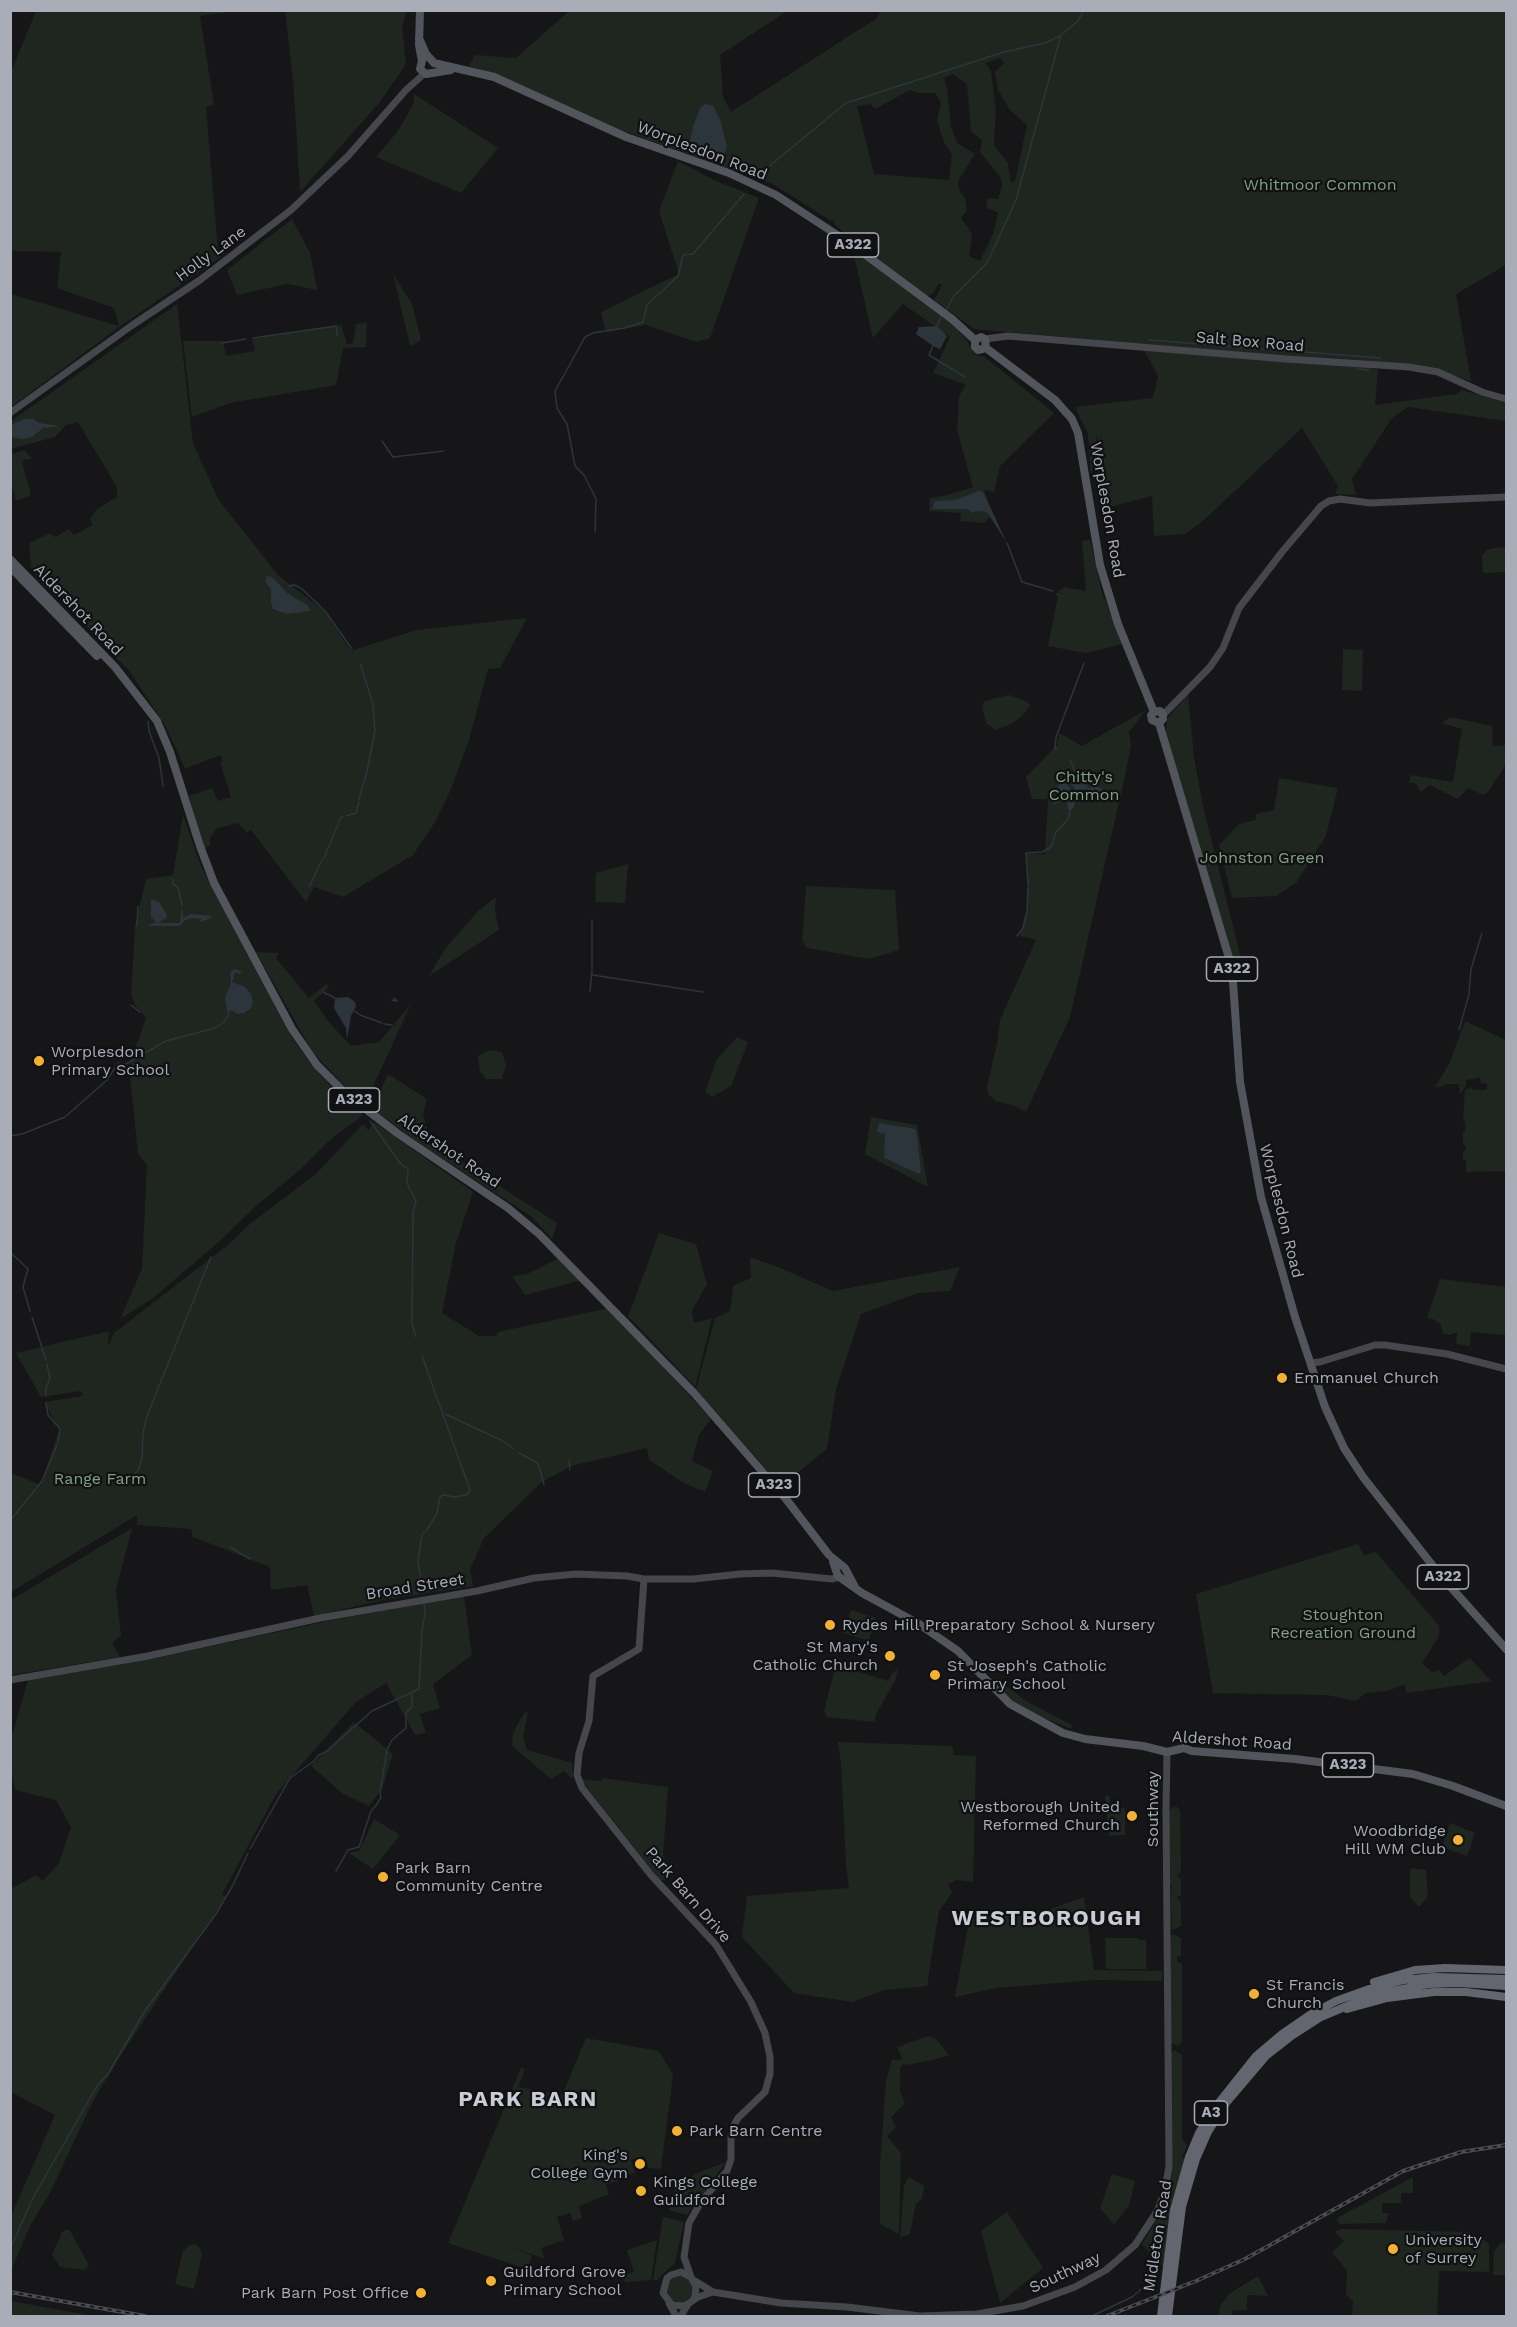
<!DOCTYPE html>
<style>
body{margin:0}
#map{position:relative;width:1517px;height:2327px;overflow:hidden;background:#161618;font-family:"Work Sans",sans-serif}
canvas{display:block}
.frame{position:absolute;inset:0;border:12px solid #a8adb8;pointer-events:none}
</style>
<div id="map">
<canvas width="1517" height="2327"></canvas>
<div class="frame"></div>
</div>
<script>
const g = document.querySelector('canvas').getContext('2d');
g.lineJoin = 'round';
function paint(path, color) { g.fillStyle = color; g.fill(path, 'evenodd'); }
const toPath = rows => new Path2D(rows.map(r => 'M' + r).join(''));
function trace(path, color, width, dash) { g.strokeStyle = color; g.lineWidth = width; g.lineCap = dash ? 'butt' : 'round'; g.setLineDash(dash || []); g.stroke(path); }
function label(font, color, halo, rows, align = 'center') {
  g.font = font + ' "Work Sans",sans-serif'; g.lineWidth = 4.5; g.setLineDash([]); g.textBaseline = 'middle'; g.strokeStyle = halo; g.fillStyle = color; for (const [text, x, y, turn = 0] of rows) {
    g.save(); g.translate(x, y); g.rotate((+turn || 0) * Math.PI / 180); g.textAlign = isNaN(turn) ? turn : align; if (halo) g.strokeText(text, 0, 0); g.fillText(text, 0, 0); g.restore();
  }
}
paint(toPath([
 [36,11,236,11,200,16,214,105,206,107,218,252,221,257,119,327,11,407,11,294,119,326,114,308,57,288,61,252,11,251,11,72],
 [285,11,407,11,402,26,406,64,380,102,300,192,293,80],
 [569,11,787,11,720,55,723,97,731,112,877,18,881,11,1506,11,1506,265,1456,294,1471,381,1431,369,974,329,934,300,942,285,939,283,933,293,927,297,862,249,835,225,832,219,831,221,773,184,609,126,541,95,469,66,475,55,516,58],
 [1000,58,1004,63,995,72,998,90,1010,110,1027,125,1015,181,1011,183,1008,163,994,145,996,110,991,71,985,63],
 [952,74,967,84,971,131,982,141,980,152,1001,178,1002,186,998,199,988,198,986,207,998,213,993,234,980,261,969,256,972,236,969,229,961,218,967,211,965,198,960,192,958,181,975,154,957,143,951,127,947,87,944,78],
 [910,90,918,93,935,93,941,102,937,121,944,142,952,155,949,180,874,174,857,106,871,104,875,109],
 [414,94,498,148,461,193,376,157,398,131,414,103],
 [678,161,714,180,759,198,710,338,696,342,646,325,606,332,601,312,679,274,659,211],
 [292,219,310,253,317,290,287,284,237,295,227,270],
 [857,252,941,313,966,339,975,354,985,357,1054,413,1000,466,994,492,984,490,994,517,988,518,985,523,960,521,961,513,929,511,930,498,947,495,973,487,957,430,959,396,966,385,933,373,950,337,903,304,873,338,854,256],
 [393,274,412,304,421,340,410,346],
 [177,304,193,443,218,499,278,575,324,611,351,651,416,630,527,618,500,668,488,669,469,740,451,789,435,822,413,855,343,897,314,887,306,902,251,830,247,833,238,823,217,828,210,838,210,846,204,848,189,796,212,788,218,801,231,797,220,762,223,761,220,755,185,769,166,727,131,673,31,568,29,543,50,533,55,537,69,529,74,535,93,525,90,519,97,509,117,497,117,487,78,422,66,425,55,437,11,449,11,421],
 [367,322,366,347,343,348,336,385,230,403,192,417,183,341,223,341,226,356,255,351,252,339,341,325,347,344,353,343,356,324],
 [1144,350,1368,367,1378,370,1375,405,1456,394,1462,390,1506,403,1506,421,1408,407,1392,418,1352,479,1356,495,1335,494,1338,486,1302,428,1204,520,1185,534,1154,536,1152,496,1106,508,1097,435,1091,477,1088,434,1075,407,1153,398,1158,376],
 [24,450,32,458,22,461,31,495,16,501,11,483,11,454],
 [1090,540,1102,593,1123,644,1086,653,1048,646,1059,591,1064,587,1086,591,1082,541],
 [1500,547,1506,548,1506,572,1483,573,1482,556,1487,550],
 [1343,649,1363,650,1362,691,1342,690],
 [1188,694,1194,757,1203,806,1241,959,1236,960,1232,957,1173,766,1166,732,1167,719],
 [1009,695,1028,702,1030,706,1022,716,1013,723,996,730,986,723,982,706,984,702,992,699],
 [1146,710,1129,732,1131,745,1125,776,1070,1017,1026,1112,1015,1106,996,1101,988,1094,987,1086,997,1044,1000,1020,1036,940,1020,936,1028,904,1027,854,1045,854,1048,799,1032,799,1026,777,1057,745,1059,733,1082,746],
 [1450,717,1492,726,1493,746,1506,745,1506,764,1488,792,1483,795,1468,788,1458,799,1430,785,1421,792,1415,783,1409,783,1411,775,1453,782,1462,729,1442,723],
 [1279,778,1338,788,1326,836,1296,883,1276,896,1232,898,1219,845,1239,824,1256,820,1256,814,1274,810],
 [183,815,201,866,289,1033,309,1062,331,1086,362,1113,361,1117,332,1138,301,1169,256,1206,221,1240,152,1299,120,1319,142,1269,147,1165,138,1154,129,1066,146,1018,135,1005,131,994,135,926,146,879,173,875],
 [628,864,625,903,595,902,596,873],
 [806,886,895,890,899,950,869,959,807,948,802,941],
 [496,897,495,911,499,930,429,976,445,949,478,911],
 [256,952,279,953,276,958,309,998,326,984,329,987,314,1001,327,1020,351,1046,379,1042,411,1004,366,1102,362,1102,347,1089,312,1051],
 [1465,1021,1506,1040,1506,1171,1466,1172,1466,1160,1463,1159,1463,1153,1466,1149,1463,1142,1463,1132,1465,1131,1465,1122,1463,1121,1465,1090,1472,1087,1473,1090,1487,1090,1487,1084,1481,1083,1480,1078,1466,1080,1466,1086,1460,1094,1459,1084,1449,1084,1434,1088,1449,1064],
 [737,1037,748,1042,731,1086,712,1097,705,1092,717,1059],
 [489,1050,502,1052,506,1065,502,1079,486,1079,480,1071,478,1056],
 [388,1074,427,1099,423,1115,431,1142,557,1223,552,1239,532,1217,421,1144,372,1109],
 [871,1117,917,1125,928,1187,865,1154],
 [886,1134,920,1172,919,1173,884,1158],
 [374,1122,473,1192,456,1243,442,1313,479,1336,496,1336,498,1332,609,1308,711,1419,699,1435,692,1461,713,1471,705,1492,684,1483,649,1460,647,1448,571,1466,542,1482,484,1538,470,1569,473,1586,383,1600,314,1616,307,1585,271,1590,270,1567,193,1537,191,1529,137,1525,137,1515,11,1592,11,1473,41,1485,59,1430,44,1402,83,1396,81,1391,41,1397,16,1353,109,1331,108,1347,114,1333,228,1245,251,1223,316,1174,363,1124,368,1130],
 [659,1233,696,1244,707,1284,692,1311,694,1323,712,1318,695,1387,635,1323,628,1317],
 [750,1257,778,1267,833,1291,960,1267,950,1291,918,1293,861,1314,836,1390,827,1449,781,1486,696,1389,715,1318,730,1311,733,1286,751,1278],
 [557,1259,579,1281,525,1295,512,1276,527,1274],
 [1440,1279,1506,1287,1506,1333,1504,1335,1471,1332,1470,1346,1456,1344,1457,1333,1453,1333,1452,1335,1443,1334,1440,1324,1433,1319,1427,1318],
 [132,1528,116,1590,121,1635,112,1643,120,1657,11,1675,11,1600],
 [1358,1544,1364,1555,1376,1552,1439,1626,1439,1636,1422,1663,1432,1672,1439,1670,1444,1676,1470,1658,1491,1681,1406,1693,1405,1684,1388,1691,1366,1693,1355,1701,1327,1695,1213,1693,1196,1594],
 [464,1596,472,1655,433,1684,440,1708,420,1714,426,1733,415,1735,386,1683,356,1702,276,1794,222,1894,226,1897,117,2061,92,2103,50,2193,30,2226,11,2271,11,2216,55,2115,11,2092,11,1889,36,1875,43,1881,59,1863,71,1827,56,1800,15,1790,11,1769,11,1739,28,1680,161,1657,328,1621],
 [851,1610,876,1618,869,1641,843,1633],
 [836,1665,888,1681,892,1673,898,1669,895,1681,876,1714,875,1722,827,1717,824,1710],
 [996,1678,1026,1701,1072,1725,1071,1729,1039,1716,1008,1698,994,1682],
 [528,1712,523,1737,527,1750,572,1763,573,1777,571,1778,564,1771,551,1779,512,1746,513,1733,524,1713],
 [354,1722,393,1754,382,1789,369,1806,342,1793,311,1766],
 [838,1742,952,1746,954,1755,976,1756,973,1882,956,1880,948,1884,952,1893,939,1911,927,1986,885,1990,852,2002,794,1993,742,1937,747,1896,849,1888,846,1865,841,1763],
 [602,1778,668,1787,663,1854,668,1880,660,1880,580,1779,601,1781],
 [1109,1795,1111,1809,1125,1808,1125,1835,1109,1836,1105,1796],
 [1176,1806,1180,1810,1181,1873,1177,1874,1178,1877,1181,1879,1181,1895,1178,1896,1178,1899,1181,1902,1181,1926,1172,1930,1171,1914,1173,1912,1171,1912,1171,1892,1172,1886,1169,1882,1169,1810],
 [374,1819,400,1835,373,1869,349,1853,359,1851],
 [1450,1823,1475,1833,1467,1856,1442,1847],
 [1412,1868,1426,1870,1428,1896,1420,1906,1418,1906,1410,1897,1410,1871],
 [1084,1897,1094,1970,1162,1971,1162,1981,1096,1980,996,1988,955,1997,968,1927,973,1915,978,1912,1045,1911],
 [1173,1934,1181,1938,1181,1956,1177,1957,1177,1961,1182,1964,1182,2042,1178,2046,1171,2043,1171,1936],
 [1105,1938,1138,1938,1138,1940,1146,1940,1146,1969,1106,1969],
 [928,2036,936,2039,949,2055,937,2059,906,2065,904,2063,900,2068,900,2091,905,2103,891,2117,896,2127,887,2136,901,2153,899,2234,880,2224,880,2165,886,2081,892,2060,903,2060,897,2047],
 [586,2038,659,2051,673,2075,661,2169,649,2168,644,2156,631,2160,635,2173,620,2177,620,2180,606,2185,609,2194,579,2206,582,2218,573,2221,570,2213,557,2217,564,2240,541,2248,545,2259,513,2248,532,2256,527,2269,448,2243,521,2068,525,2069,518,2087,562,2095],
 [1175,2050,1182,2055,1182,2138,1187,2146,1182,2157,1185,2159,1171,2209,1163,2267,1142,2244,1163,2210,1169,2184,1172,2161,1171,2053],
 [726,2162,687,2215,669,2210,670,2199,676,2188,695,2174],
 [1112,2174,1135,2181,1129,2205,1114,2225,1100,2208],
 [909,2177,924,2186,922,2198,916,2204,910,2234,900,2238,904,2185],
 [1413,2177,1413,2193,1401,2193,1401,2203,1382,2203,1382,2213,1389,2213,1386,2223,1339,2224,1337,2218],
 [1007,2212,1043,2268,1000,2303,981,2231],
 [663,2217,684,2222,675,2263,657,2280,653,2280],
 [69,2229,89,2265,86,2270,60,2267,52,2255,62,2232],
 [1341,2229,1470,2232,1489,2243,1489,2272,1439,2271,1437,2316,1352,2316,1353,2302,1346,2294,1347,2270,1332,2253,1344,2241,1335,2232],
 [657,2240,651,2280,625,2282,624,2275,634,2272,627,2250],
 [1501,2243,1506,2243,1506,2275,1493,2275,1494,2251],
 [195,2244,200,2248,202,2255,194,2289,175,2284,183,2251,188,2246],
 '667 2289a13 13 0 1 1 26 0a13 13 0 1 1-26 0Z',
 [1258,2276,1268,2296,1247,2295,1247,2310,1233,2310,1232,2316,1219,2316,1220,2306,1230,2293],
 [11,2301,94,2316,11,2316]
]), '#1e261f');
paint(toPath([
 [705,104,713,106,720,119,727,147,723,159,703,157,691,147,690,141,693,127,700,108],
 [937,326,947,336,940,349,933,346,916,334,919,327],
 [24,419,33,419,39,423,60,426,43,428,32,437,22,439,11,437,11,425],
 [978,491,983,492,1007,543,987,512,977,511,972,513,968,509,932,509,935,501,956,500],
 [267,576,272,577,287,593,307,605,311,611,287,614,273,609,271,602,271,589,265,581],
 [1083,771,1088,788,1091,787,1092,782,1096,780,1097,786,1103,790,1089,797,1086,794,1088,789,1076,790,1068,781,1068,785,1075,795,1074,798,1070,799,1075,801,1074,807,1070,811,1068,809,1067,798,1053,805,1061,778],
 [151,899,159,902,167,915,166,918,158,923,180,923,182,906,183,918,191,914,211,916,212,918,200,922,201,919,192,918,185,920,179,926,148,926,156,922,151,917],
 [235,969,242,972,239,974,235,972,232,982,245,987,251,994,253,1002,251,1008,244,1013,238,1014,231,1010,228,1015,225,998,231,983,230,972],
 [348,997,355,1002,356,1006,351,1016,347,1039,346,1028,334,1008,335,998],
 [879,1123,916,1129,921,1171,919,1174,884,1158,885,1134,877,1132]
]), '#2c353c');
trace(toPath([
 [760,179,765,170,784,154,846,103,1004,52,1045,43,1060,36,1078,21,1084,10],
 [946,311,953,297,987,263,1016,200,1061,35],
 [937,326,941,317],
 [253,338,336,326,337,335],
 [1149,340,1381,358],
 [222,343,246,339],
 [933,346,929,355,965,377],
 [1357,369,1369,370],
 [382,441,393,457,444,451],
 [595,532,596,499,584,475,575,466,567,424,557,408,555,391,585,337,593,333,624,328,643,322,647,305,678,276,683,255,693,254,744,194],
 [1007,543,1022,582,1053,591],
 [289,586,294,585,301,588,325,611,352,649],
 [1057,594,1058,595],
 [148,721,149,731,159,758,163,786],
 [1057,749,1055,749,1056,737,1084,663],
 [1070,760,1076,773],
 [359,799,367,771,375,731,373,704,360,663],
 [346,816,356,813,359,802],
 [324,858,341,817,343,816],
 [173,879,173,884,178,887,182,906],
 [1028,885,1026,853,1042,852,1051,847,1056,832,1068,819,1070,811],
 [309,887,322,860],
 [137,926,138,906],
 [1017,936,1023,928,1027,911,1028,887],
 [592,969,592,920],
 [593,975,703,992],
 [590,991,592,971],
 [323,992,335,998],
 [392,1000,397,1001,394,998],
 [131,1005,140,1012],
 [355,1011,359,1014],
 [360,1015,382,1023],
 [384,1024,392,1025],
 [1459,1030,1469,994,1471,969,1482,933],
 [370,1121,400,1163,408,1169,407,1183,416,1201,413,1212,412,1324,416,1337],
 [10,1136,22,1134,65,1117,107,1080,118,1063,126,1064,166,1041,215,1028,224,1022,228,1015],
 [10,1252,28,1269,23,1287,30,1311],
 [32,1317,46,1360],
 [422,1356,470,1490,466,1495,455,1497,443,1495,440,1497,437,1513,427,1530,422,1534,418,1561,423,1592],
 [46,1396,46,1387,50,1379,47,1364],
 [46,1403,48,1415,60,1429,58,1442],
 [445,1414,501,1440,514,1449],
 [519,1453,538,1463,544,1484],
 [569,1460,570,1470],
 [127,1480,132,1478,139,1469,142,1457,143,1433,147,1416,211,1257],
 [10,1521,42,1481,57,1445],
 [230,1547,250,1559],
 [378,1802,381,1798,380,1792,387,1750,392,1740,406,1728,406,1713,412,1707,412,1693],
 [250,1849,290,1778,314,1761,319,1755,327,1751,372,1711,419,1689,422,1631,425,1613,424,1604],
 [336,1871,348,1850,359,1847,371,1811,378,1803],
 [10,2249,34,2196,89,2100,99,2083,107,2076,144,2012,216,1914,233,1885,248,1853],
 [1094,2315,1132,2297,1150,2282]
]), '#2c353c', 1.5);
trace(toPath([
 [985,339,1008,336,1286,359,1409,367,1438,372,1482,392,1506,399],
 [10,413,131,326,200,280,291,210,348,156,406,90,425,73],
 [1163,715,1210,667,1223,648,1239,608,1282,552,1321,506,1329,501,1340,499,1370,503,1506,497],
 [1310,1363,1320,1362,1375,1345,1385,1345,1447,1354,1506,1369],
 [644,1579,639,1649,593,1676,589,1721,579,1753,577,1775,582,1788,651,1875,716,1945,751,2002,765,2033,770,2057,770,2074,765,2092,738,2118,734,2125,731,2137,731,2159,727,2171,701,2202,689,2223,684,2257,691,2277],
 [10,1680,148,1656,320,1618,477,1591,534,1578,576,1574,627,1576,644,1579,693,1579,740,1574,772,1573,832,1579,840,1577],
 [695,2281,713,2292,781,2303,847,2307,920,2316,977,2314,1023,2306,1075,2287,1106,2270,1135,2245,1158,2210,1165,2190,1169,2166,1166,1809,1167,1752],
 [692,2301,695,2297,696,2286,691,2277,681,2272,671,2275,667,2278,663,2293,672,2305,683,2306,688,2304,698,2297,713,2292],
 [669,2303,676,2316],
 [681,2316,688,2304]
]), '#45474d', 7);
trace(toPath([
 [420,10,419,45,422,61],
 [419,38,426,54,434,63,494,77,626,137,729,173,776,195,851,244,952,319,975,340],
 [422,61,420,69,426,74,451,70],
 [975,340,981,337,985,339,986,348],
 [975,340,975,347,978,350,986,348],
 [986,348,1055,400,1072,419,1078,433,1100,565,1118,624,1154,712],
 [10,559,115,667,157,721,170,752,200,846,214,883,292,1029,317,1065,345,1093,397,1133,508,1208,539,1234,694,1393,786,1499,829,1555,845,1568,855,1587],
 [10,567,97,656],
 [1154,712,1160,711,1163,715,1163,719,1159,723],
 [1154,712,1151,715,1152,720,1159,723],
 [1159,723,1232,968,1240,1082,1261,1197,1295,1317,1325,1407,1344,1448,1363,1477,1440,1575,1506,1649],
 [833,1562,838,1576,862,1593,919,1624,958,1651,1010,1704,1063,1733,1085,1739,1143,1746,1167,1752,1184,1748,1192,1751,1295,1759,1413,1774,1453,1786,1506,1806]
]), '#53555c', 8);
trace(toPath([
 [1374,1982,1415,1970,1445,1968,1506,1970],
 [1347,2009,1387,1998,1434,1992,1466,1992,1506,1997],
 [1161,2316,1174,2210,1189,2157,1199,2133,1217,2105,1256,2056,1282,2034,1311,2014,1336,2001,1369,1989,1404,1980,1434,1977,1506,1979],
 [1168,2316,1182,2207,1196,2159,1208,2132,1226,2103,1267,2055,1290,2037,1321,2017,1373,1995,1428,1984,1459,1983,1506,1986]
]), '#63666e', 8);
const rail = toPath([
 [10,2292,145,2316],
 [1107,2316,1196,2281,1245,2259,1403,2171,1461,2152,1506,2145]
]);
trace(rail, '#4a4c52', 4);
trace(rail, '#111113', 1.5, [4.5]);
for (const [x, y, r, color] of [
 [39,1061,6,"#f2b134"],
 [1282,1378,6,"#f2b134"],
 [830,1625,6,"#f2b134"],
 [890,1656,6,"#f2b134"],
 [935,1675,6,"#f2b134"],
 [1132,1816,6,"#f2b134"],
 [1458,1840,6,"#f2b134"],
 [383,1877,6,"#f2b134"],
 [1254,1994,6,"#f2b134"],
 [677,2131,6,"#f2b134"],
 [640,2164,6,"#f2b134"],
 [641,2191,6,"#f2b134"],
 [1393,2249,6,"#f2b134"],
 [491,2281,6,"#f2b134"],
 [421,2293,6,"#f2b134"]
]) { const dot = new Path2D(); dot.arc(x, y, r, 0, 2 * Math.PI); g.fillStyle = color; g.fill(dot); trace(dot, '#111113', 2); }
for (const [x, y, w] of [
 [853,245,51],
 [1232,969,51],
 [354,1100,51],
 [774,1485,51],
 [1443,1577,51],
 [1348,1765,51],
 [1211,2113,33]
]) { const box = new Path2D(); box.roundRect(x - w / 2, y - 12, w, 24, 4.5); g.fillStyle = '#111113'; g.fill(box); trace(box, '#a8adb8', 1.5); }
label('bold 15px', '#a8adb8', null, [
 ["A322",853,245],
 ["A322",1232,969],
 ["A323",354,1100],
 ["A323",774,1485],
 ["A322",1443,1577],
 ["A323",1348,1765],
 ["A3",1211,2113]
]);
label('16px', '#a8adb8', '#111113', [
 ["Worplesdon Road",702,151,21],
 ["Holly Lane",211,254,-36],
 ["Salt Box Road",1250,342,5],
 ["Worplesdon Road",1107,510,80],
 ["Aldershot Road",78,610,46],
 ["Aldershot Road",449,1151,34],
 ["Worplesdon Road",1281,1211,76],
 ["Broad Street",415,1587,-9],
 ["Aldershot Road",1232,1741,4],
 ["Southway",1153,1809,-90],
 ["Park Barn Drive",688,1895,49],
 ["Midleton Road",1158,2236,-81],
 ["Southway",1065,2273,-25]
]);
label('16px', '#7fa381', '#111113', [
 ["Whitmoor Common",1320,185],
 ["Chitty's",1084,777],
 ["Common",1084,795],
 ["Johnston Green",1262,858],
 ["Range Farm",100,1479],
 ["Stoughton",1343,1615],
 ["Recreation Ground",1343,1633]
]);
label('16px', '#a8adb8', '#111113', [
 ["Worplesdon",51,1052],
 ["Primary School",51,1070],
 ["Emmanuel Church",1294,1378],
 ["Rydes Hill Preparatory School & Nursery",842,1625],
 ["St Mary's",878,1647,"right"],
 ["Catholic Church",878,1665,"right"],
 ["St Joseph's Catholic",947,1666],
 ["Primary School",947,1684],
 ["Westborough United",1120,1807,"right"],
 ["Reformed Church",1120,1825,"right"],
 ["Woodbridge",1446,1831,"right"],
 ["Hill WM Club",1446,1849,"right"],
 ["Park Barn",395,1868],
 ["Community Centre",395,1886],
 ["St Francis",1266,1985],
 ["Church",1266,2003],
 ["Park Barn Centre",689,2131],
 ["King's",628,2155,"right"],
 ["College Gym",628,2173,"right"],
 ["Kings College",653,2182],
 ["Guildford",653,2200],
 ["University",1405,2240],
 ["of Surrey",1405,2258],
 ["Guildford Grove",503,2272],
 ["Primary School",503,2290],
 ["Park Barn Post Office",409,2293,"right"]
], 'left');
g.letterSpacing = '1.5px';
label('bold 22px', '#c9ccd4', '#111113', [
 ["WESTBOROUGH",1047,1919],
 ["PARK BARN",528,2100]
]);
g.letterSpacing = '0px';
</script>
